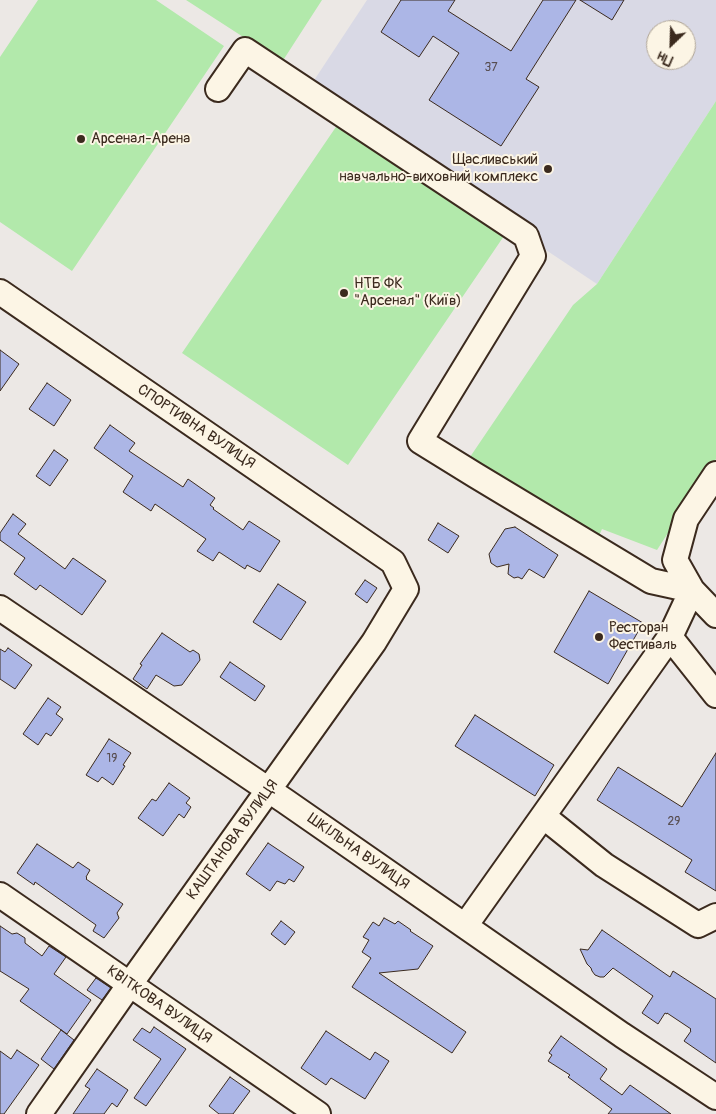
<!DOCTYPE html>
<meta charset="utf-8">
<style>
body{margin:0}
#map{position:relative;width:716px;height:1114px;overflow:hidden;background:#ece8e5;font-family:Pangolin,sans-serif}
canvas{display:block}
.north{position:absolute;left:646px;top:20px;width:50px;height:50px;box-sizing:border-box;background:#fcf5e5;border:1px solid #afa495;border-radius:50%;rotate:204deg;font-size:14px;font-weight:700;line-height:20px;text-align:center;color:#3b2a1e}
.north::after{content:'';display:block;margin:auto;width:18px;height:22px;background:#3b2a1e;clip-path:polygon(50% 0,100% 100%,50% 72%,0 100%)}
</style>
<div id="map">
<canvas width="716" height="1114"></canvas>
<div class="north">Пн</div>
</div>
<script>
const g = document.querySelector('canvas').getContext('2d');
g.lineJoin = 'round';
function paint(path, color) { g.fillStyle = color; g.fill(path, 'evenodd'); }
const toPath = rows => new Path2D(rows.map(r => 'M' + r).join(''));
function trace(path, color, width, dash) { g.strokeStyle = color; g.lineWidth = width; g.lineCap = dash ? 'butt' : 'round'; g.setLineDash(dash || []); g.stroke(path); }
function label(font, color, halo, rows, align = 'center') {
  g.font = font + ' Pangolin,sans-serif'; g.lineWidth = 4; g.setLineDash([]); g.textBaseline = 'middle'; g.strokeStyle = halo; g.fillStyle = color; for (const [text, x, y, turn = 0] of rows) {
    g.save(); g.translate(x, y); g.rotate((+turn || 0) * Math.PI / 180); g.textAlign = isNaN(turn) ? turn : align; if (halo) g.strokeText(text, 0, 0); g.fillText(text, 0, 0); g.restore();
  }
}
paint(toPath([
 [367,0,716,0,716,101,597,284,307,91],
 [656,30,686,30,686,60,656,60]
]), '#d9d9e5');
paint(toPath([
 [38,0,156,0,224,46,72,271,0,222,0,57],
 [186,0,322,0,282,62],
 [716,101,716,459,657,550,602,529,598,538,470,457,573,305,597,284],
 [340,121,506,233,348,465,182,353]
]), '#b2e9ab');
const building = toPath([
 [401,0,455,0,448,11,511,51,543,0,576,0,526,79,539,87,501,146,429,100,459,53,433,36,419,57,381,32,401,0],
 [580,0,624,0,612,20,580,0],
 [0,350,19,364,0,391,0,350],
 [47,383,71,400,54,426,29,409,47,383],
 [110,425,135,443,129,451,183,487,188,479,215,498,210,505,214,508,213,509,243,530,249,521,280,541,260,572,247,565,245,569,219,552,213,561,197,551,206,539,155,504,151,511,123,492,133,476,94,448,110,425],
 [54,450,68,460,50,486,36,476,54,450],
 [13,514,26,524,18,534,65,569,73,558,106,581,82,615,40,585,36,590,14,574,25,558,0,540,0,533,13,514],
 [438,523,459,536,448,553,428,540,438,523],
 [515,527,558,555,544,578,529,569,522,579,518,577,514,578,508,574,509,564,497,567,491,563,489,554,505,529,515,527],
 [365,580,377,588,367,603,355,594,365,580],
 [278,584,306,602,281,640,253,622,278,584],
 [589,591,643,623,608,684,554,652,589,591],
 [162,633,190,652,193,650,199,654,200,660,182,685,174,686,156,675,147,689,133,679,142,665,140,664,162,633],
 [8,648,32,665,15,689,0,679,0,649,5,652,8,648],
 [230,662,265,686,255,701,220,677,230,662],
 [48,698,61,707,56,714,63,719,51,736,46,733,38,745,23,734,48,698],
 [475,715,554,765,535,796,455,746,475,715],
 [109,739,131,753,123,765,125,766,113,785,102,777,98,782,86,775,109,739],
 [716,753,716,891,685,872,692,860,597,800,618,767,682,807,716,753],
 [169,783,190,798,186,803,191,807,184,818,179,814,163,836,138,818,152,799,156,801,169,783],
 [268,843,304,867,294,882,289,879,285,884,277,881,270,891,246,874,268,843],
 [37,844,73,868,78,862,90,870,86,877,87,878,86,879,123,904,117,913,119,918,104,938,93,931,96,925,35,882,34,885,17,873,37,844],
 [384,918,395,924,398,921,411,930,410,931,433,946,418,969,379,973,466,1032,452,1053,352,987,371,958,362,952,369,940,363,937,373,922,379,926,384,918],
 [281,921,295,932,285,945,271,934,281,921],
 [0,926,12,934,17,933,25,938,25,943,42,956,49,946,66,957,54,974,91,1000,67,1034,20,1001,29,989,0,971,0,926],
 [602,930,670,977,673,971,716,999,716,1063,684,1041,691,1031,690,1030,691,1029,667,1013,667,1014,665,1013,658,1024,642,1013,653,996,613,968,604,977,600,977,595,975,592,971,591,968,587,964,580,949,588,950,602,930],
 [96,978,111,988,102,1000,87,990,96,978],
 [154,1027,186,1049,146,1106,134,1098,161,1059,133,1040,142,1028,150,1033,154,1027],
 [61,1030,74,1040,54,1069,41,1059,61,1030],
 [326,1031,370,1060,375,1052,389,1061,365,1099,331,1078,326,1085,301,1068,326,1031],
 [561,1036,607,1069,600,1079,622,1095,630,1085,671,1114,608,1114,612,1109,568,1077,570,1075,548,1061,552,1055,549,1053,561,1036],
 [17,1050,39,1065,4,1114,0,1114,0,1051,11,1059,17,1050],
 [97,1069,128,1090,117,1107,112,1103,104,1114,73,1114,90,1089,85,1086,97,1069],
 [230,1077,250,1091,233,1114,219,1114,209,1106,230,1077]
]);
paint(building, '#acb6e6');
trace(building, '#3b2a1e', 1);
const minor = toPath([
 [218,89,245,50,526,236,533,256,420,441,475,475,651,581,692,590,670,637,465,926],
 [0,292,393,562,406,589,374,642,130,984,39,1114],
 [716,474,686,519,675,560,692,590,716,615],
 [0,608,285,801,622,1035,716,1097],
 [670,637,716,695],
 [543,816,604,865,698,925,716,916],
 [0,895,318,1114]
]);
trace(minor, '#3b2a1e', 28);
trace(minor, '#fcf5e5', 24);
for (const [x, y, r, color] of [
 [81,139,5,"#3b2a1e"],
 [548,169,5,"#3b2a1e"],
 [344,293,5,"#3b2a1e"],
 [599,637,5,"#3b2a1e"]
]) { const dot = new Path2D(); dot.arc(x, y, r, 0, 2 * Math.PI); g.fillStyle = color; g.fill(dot); trace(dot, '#fcf5e5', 2); }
label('12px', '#574d50', null, [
 ["37",491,68],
 ["19",112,759],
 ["29",674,822]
]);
label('15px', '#3b2a1e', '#fcf5e5', [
 ["Арсенал-Арена",91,139],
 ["Щасливський",538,160,"right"],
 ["навчально-виховний комплекс",538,177,"right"],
 ["НТБ ФК",354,284],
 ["\"Арсенал\" (Київ)",354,301],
 ["Ресторан",609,628],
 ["Фестиваль",609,645]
], 'left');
label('15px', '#3b2a1e', '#fcf5e5', [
 ["СПОРТИВНА ВУЛИЦЯ",196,427,34],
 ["КАШТАНОВА ВУЛИЦЯ",233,840,-54],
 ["ШКІЛЬНА ВУЛИЦЯ",358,852,35],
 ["КВІТКОВА ВУЛИЦЯ",159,1005,35]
]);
</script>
